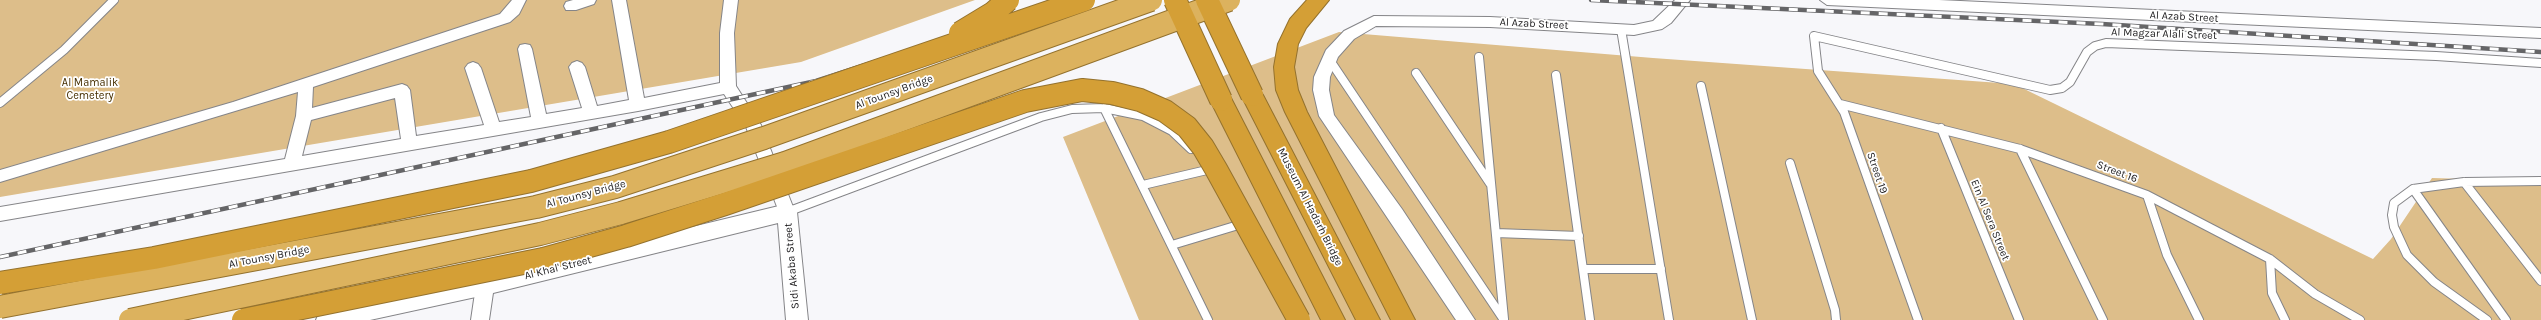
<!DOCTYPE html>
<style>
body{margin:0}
canvas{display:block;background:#f7f7fa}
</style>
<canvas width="2541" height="320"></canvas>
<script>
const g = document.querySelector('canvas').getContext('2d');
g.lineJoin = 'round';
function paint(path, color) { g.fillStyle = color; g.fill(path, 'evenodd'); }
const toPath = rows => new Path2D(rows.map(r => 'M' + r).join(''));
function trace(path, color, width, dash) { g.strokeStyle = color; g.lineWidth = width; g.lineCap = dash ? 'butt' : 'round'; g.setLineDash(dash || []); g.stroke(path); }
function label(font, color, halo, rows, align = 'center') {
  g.font = font + ' Karla,sans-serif'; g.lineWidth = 3.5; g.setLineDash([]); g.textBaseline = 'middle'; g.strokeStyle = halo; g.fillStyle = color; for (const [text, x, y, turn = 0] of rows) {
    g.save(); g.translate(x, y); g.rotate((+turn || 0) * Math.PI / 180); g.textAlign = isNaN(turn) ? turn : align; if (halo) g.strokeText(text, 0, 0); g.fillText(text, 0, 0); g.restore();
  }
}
paint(toPath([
 [0,0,975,0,801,62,0,197],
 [1339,32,1653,58,2014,84,2373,259,2391,239,2432,178,2541,181,2541,320,1139,320,1063,137]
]), '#ddbe8a');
const service = toPath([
 [1621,29,1669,320],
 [1479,57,1504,319],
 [1329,59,1504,320],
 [1416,73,1491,185],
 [1556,75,1590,320],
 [1701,86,1752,320],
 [0,103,64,50,114,0],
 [1840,104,2020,149,2147,195,2270,259,2315,294,2360,320],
 [1104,108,1208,320],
 [1941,128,2019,320],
 [2020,149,2103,320],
 [1790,163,1835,310,1836,320],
 [2464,182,2541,281],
 [1143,185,1207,170],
 [2413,189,2506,320],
 [2147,195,2167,255,2199,320],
 [787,212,1041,117,1072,109,1104,108,1143,116,1172,131,1191,149],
 [1496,233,1579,236],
 [1172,245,1235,226],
 [2270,259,2272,293,2285,320],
 [1583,269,1661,269],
 [1918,320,1844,112,1818,71,1814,36,2050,90,2062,88,2070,82,2087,52,2095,46,2106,43,2436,56,2541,63],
 [2487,320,2434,282,2407,255,2394,227,2392,215,2394,203,2413,189,2464,182,2541,181]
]);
const minor = toPath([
 [512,0,526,0,519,14,510,22,313,87,312,108,402,84,407,86,410,90,416,136,484,125,465,68,468,64,473,62,478,64,481,68,499,122,531,117,518,49,520,45,525,44,530,45,532,49,546,114,582,108,569,67,572,63,577,61,582,63,585,67,597,106,629,100,612,0,626,0,644,98,720,83,720,33,724,0,738,0,734,33,736,86,761,125,795,212,793,217,787,219,781,217,746,127,724,94,638,111,0,221,0,207,285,159,296,116,298,92,0,182,0,170,233,102,500,14,512,0],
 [395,98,401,139,302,156,311,120,395,98],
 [573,0,596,0,594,4,576,10,566,10,564,6,566,2,573,0],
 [1675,0,1690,0,1671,23,1662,29,1634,35,1490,27,1376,26,1354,39,1338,57,1330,77,1329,90,1334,115,1402,209,1475,320,1456,320,1319,116,1313,90,1314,77,1326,50,1344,31,1374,16,1490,17,1634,25,1653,21,1675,0],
 [1820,0,1939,0,2541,28,2541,38,1827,5,1820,0],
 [485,279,491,281,494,286,489,320,471,320,476,286,479,281,485,279]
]);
const tertiary = toPath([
 [787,204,794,206,797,212,808,320,786,320,778,223,485,295,370,320,316,320,319,313,327,311,485,277,787,204]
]);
const motorway = toPath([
 [1307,0,1329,0,1306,28,1298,44,1294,67,1298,90,1307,112,1415,320,1391,320,1285,112,1276,90,1274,67,1278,44,1290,19,1307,0],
 [1252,87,1259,89,1263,95,1380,320,1356,320,1241,95,1245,89,1252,87],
 [1221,92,1229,94,1232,100,1345,320,1321,320,1210,100,1213,94,1221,92]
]);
trace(service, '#858588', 10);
trace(minor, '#858588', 2);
trace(tertiary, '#858588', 2);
trace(motorway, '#94722e', 2);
trace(service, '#fff', 8);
paint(minor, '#fff');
paint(tertiary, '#fff');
paint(motorway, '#d49f36');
const rail = toPath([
 [1591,0,2102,24,2541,52],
 [0,257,816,81,1066,0]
]);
trace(rail, '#656567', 4.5);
trace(rail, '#fff', 3, [9]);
const trunkBridge = toPath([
 [0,307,536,207,615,187,764,138,1151,0],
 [130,320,540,234,621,213,785,163,1229,0]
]);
const motorwayBridge = toPath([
 [1175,0,1221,100],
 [1207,0,1252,95],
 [960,33,993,13,1008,0],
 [0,283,154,258,531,181,669,142,1084,0],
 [243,320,543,259,626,236,725,204,1025,101,1082,90,1112,93,1140,100,1165,111,1187,127,1203,147,1216,169,1299,320]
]);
trace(trunkBridge, '#94722e', 24, []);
trace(motorwayBridge, '#94722e', 24, []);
trace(trunkBridge, '#dcb25e', 22);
trace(motorwayBridge, '#d49f36', 22);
label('11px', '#1e1d1f', '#fff', [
 ["Al Azab Street",2184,17,3],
 ["Al Azab Street",1534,24,3],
 ["Al Magzar Alali Street",2164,34,2],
 ["Al Tounsy Bridge",894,92,-20],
 ["Street 16",2117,172,21],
 ["Street 19",1877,173,71],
 ["Al Tounsy Bridge",586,194,-15],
 ["Museum Al Hadarh Bridge",1310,207,63],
 ["Ein Al Sera Street",1990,220,68],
 ["Al Tounsy Bridge",269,257,-11],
 ["Sidi Akaba Street",792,266,-95],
 ["Al Khal' Street",558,268,-14]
]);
label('11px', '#452e00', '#fff', [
 ["Al Mamalik",90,83],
 ["Cemetery",90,96]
]);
</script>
